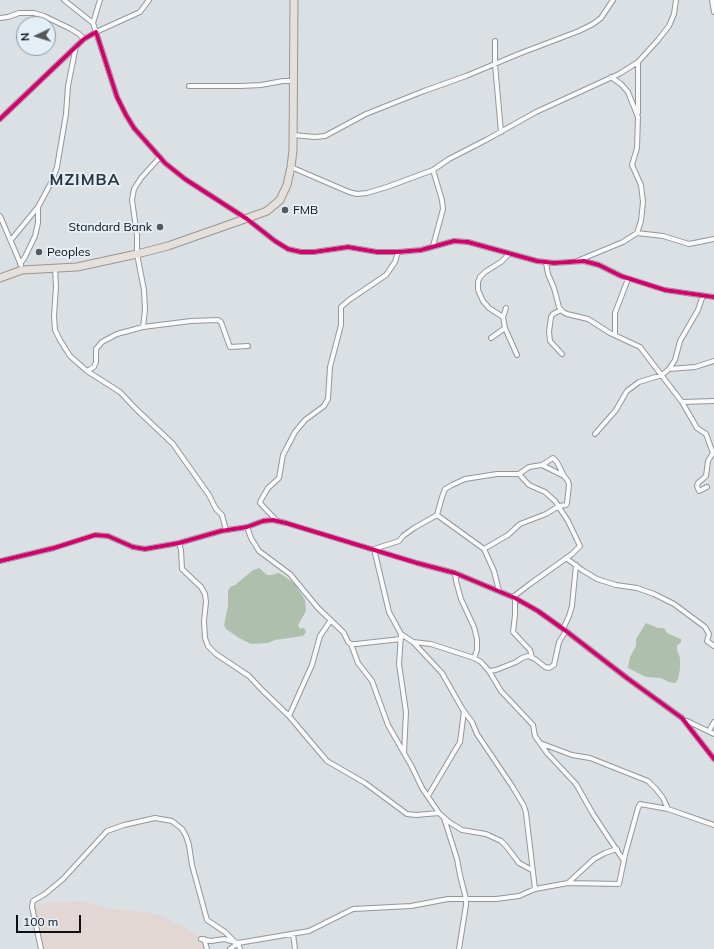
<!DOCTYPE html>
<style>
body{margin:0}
#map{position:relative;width:714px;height:949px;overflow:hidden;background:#dbe0e5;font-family:Mulish,sans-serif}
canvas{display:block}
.north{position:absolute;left:16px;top:16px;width:40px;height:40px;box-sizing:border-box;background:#e4eef6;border:1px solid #8e959b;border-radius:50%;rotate:266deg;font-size:11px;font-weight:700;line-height:16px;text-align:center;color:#0d1012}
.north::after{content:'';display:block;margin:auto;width:14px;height:18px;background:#55595c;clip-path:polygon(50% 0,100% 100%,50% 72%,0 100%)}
.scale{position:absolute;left:16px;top:915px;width:65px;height:18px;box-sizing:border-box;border:2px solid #0d1012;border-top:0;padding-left:5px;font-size:12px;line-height:14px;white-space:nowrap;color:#0d1012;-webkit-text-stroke:3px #e4eef6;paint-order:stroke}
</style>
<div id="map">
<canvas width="714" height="949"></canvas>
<div class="north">N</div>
<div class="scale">100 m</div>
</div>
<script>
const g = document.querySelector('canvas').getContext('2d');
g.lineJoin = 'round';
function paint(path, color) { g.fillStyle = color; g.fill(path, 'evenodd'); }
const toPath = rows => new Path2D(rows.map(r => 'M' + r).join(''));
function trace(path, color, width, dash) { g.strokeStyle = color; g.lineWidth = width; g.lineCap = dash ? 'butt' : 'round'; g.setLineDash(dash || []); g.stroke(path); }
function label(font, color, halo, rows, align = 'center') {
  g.font = font + ' Mulish,sans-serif'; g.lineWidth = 4; g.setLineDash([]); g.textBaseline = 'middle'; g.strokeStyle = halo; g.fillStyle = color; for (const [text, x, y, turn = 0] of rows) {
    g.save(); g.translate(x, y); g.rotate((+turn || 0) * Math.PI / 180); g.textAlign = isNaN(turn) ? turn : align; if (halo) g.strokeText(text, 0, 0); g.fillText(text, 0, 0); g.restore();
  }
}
paint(toPath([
 [82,901,109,909,138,911,159,915,168,919,191,931,201,939,204,944,205,949,43,949,33,906,49,903]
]), '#e2d7d4');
paint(toPath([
 [259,568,267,575,271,575,279,573,284,576,294,583,302,595,305,600,306,611,298,625,300,629,303,628,305,629,306,632,303,636,275,640,268,643,251,644,239,638,226,629,224,625,228,606,228,591,230,587,235,585,253,570],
 [646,623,658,628,664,628,667,633,681,639,681,642,677,646,677,650,680,658,680,669,678,679,675,683,669,682,661,678,646,677,628,668,630,657,636,646,636,639]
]), '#aec0ad');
const minor = toPath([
 [64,0,93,23,96,32,140,12,149,0],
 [712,0,714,12],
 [0,18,8,17,19,13,34,13,44,16,71,29,79,34,84,39],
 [93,23,100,0],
 [495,41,495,64,501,132],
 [638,62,638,113],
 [611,77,621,84,628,92,638,117,637,148,632,165,641,185,643,202,641,221,637,233],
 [189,86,241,86,261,85,283,81,293,81],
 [0,119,84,39,96,32,117,97,126,115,134,128,165,163,185,179,247,219,275,241,288,249,301,252,314,252,348,247,377,252,398,252,421,250,454,241,468,242,537,261,554,263,584,261,599,265,621,276,665,290,714,297],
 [293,135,315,137,325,136,366,114,424,91,466,76,521,53,579,31,593,24,601,18,613,0],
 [291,167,349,192,357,194,367,193,387,187,433,170,449,159,486,140,536,112,619,74,638,62,658,40,669,26,674,14,676,0],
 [433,170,442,200,443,209,433,246],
 [0,216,21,265],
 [11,240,38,207,52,181,57,167,66,114,68,86,76,46],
 [577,261,623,242,637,233,663,236,689,244,714,239],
 [546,263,548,274,554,288,559,307,563,312,567,314,588,319,610,333,640,347,682,402,697,428,706,434,713,453,708,461,706,476,698,483,697,486,699,491,707,487],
 [20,264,25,257,35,236,38,223,38,208],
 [55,268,56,287,54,316,55,330,60,340,70,356,87,371,120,392,135,408,173,444,209,495,216,509,222,515,226,530],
 [561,310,553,314,551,317,549,332,550,341,562,354],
 [503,317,506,308],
 [143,327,145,310,144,290,137,254,137,235,132,200,134,189,141,178,160,157],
 [505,328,517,355],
 [615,335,615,313,628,279],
 [491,338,505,328,503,317,489,308,483,301,478,290,478,282,480,277,485,272,501,262,509,254],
 [669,369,695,367,714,361],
 [87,371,94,367,96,362,96,349,102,342,117,334,143,327,191,321,218,320,221,322,230,347,248,346],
 [682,402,714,401],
 [595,434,616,410,624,396,627,391,639,382,662,375,669,369,675,360,680,341,698,310,703,295],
 [437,515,442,497,445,489,452,485,465,479,497,474,519,474,529,467,542,465,553,458,557,462,564,476],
 [277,521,260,503,261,500,268,488,279,478,283,455,295,432,305,420,324,406,328,399,330,367,341,325,341,307,349,300,386,275,395,262,398,252],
 [247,527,251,538,259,551,290,574,318,608,344,633,348,642,351,644,358,663,372,681,388,725,412,767,422,788,439,813,449,822,462,830,486,834,501,841,506,846,519,863,532,870],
 [179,543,181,550,182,569,201,587,205,594,206,602,204,621,205,638,208,646,216,654,249,676,262,690,289,716,327,761,365,783,407,814,416,815,439,813],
 [484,549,508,535,520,524,546,514,559,506,566,505,567,503,569,485,568,481,564,476,542,465],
 [566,558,582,570,597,579,616,585,637,588,654,594,674,604,705,627,709,634,707,641,714,646],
 [0,561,54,548,95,535,108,536,133,547,145,549,179,543,221,531,247,527,263,521,273,520,286,523,417,563,455,573,515,598,538,611,566,631,627,678,682,718,714,759],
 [455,573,456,581,461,599,474,627,477,639,477,650,474,658],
 [499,591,494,571,484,549,437,515,414,528,403,536,399,541,374,549,389,612,401,634,413,642,442,673,463,710,472,722,477,734,512,786,524,806,526,813,535,889],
 [513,597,530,584,572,554,580,546,568,521,555,501,545,492,529,485,519,474],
 [515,598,515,615,513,632,530,650,532,657],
 [563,629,569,616,572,606,576,565],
 [401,634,399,664,406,712,404,753],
 [413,642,431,644,474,658,481,662,489,671,496,670,516,662,522,658,528,656,535,659,545,667,549,668,554,665,559,642,566,631],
 [351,644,356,644,401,639],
 [489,671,501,691,533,725,535,736,540,743,572,755,590,758,648,781,656,789,663,798,668,809],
 [289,716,312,665,320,636,331,620],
 [687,721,714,734],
 [709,731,714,722],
 [540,743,547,753,576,784,593,814,624,861],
 [428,796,460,742,464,711],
 [444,818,457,859,460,875,466,899,466,905,459,949],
 [568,883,594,859,605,853,617,849],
 [293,934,295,949],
 [201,939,211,941,224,939,235,942,238,943,240,949],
 [204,939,207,949],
 [41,949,32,907,33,901,45,894,63,879,107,831,124,825,155,818,172,821,182,829,186,836,189,845,192,865,207,920,225,932,235,942],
 [230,949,238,943,309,931,353,909,411,906,448,899,496,899,519,896,535,889,568,883,619,884,625,855,638,808,640,804,668,809,714,825]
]);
const primary = toPath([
 [0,278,22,270,77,267,137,254,168,246,259,214,267,211,280,200,287,185,291,167,293,150,294,0]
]);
trace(minor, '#93979a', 6);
trace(primary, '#9c958f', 9);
trace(minor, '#fafafb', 4);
trace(primary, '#e5e0dc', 7);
trace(toPath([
 [0,119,84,39,96,32,117,97,126,115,134,128,165,163,185,179,247,219,275,241,288,249,301,252,314,252,348,247,377,252,398,252,421,250,454,241,468,242,537,261,554,263,584,261,599,265,621,276,665,290,714,297],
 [0,561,54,548,95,535,108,536,133,547,145,549,179,543,221,531,247,527,263,521,273,520,286,523,417,563,455,573,515,598,538,611,566,631,627,678,682,718,714,759]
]), '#d6006c', 4);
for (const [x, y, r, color] of [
 [285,210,4,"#55595c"],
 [160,227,4,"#55595c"],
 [39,252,4,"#55595c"]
]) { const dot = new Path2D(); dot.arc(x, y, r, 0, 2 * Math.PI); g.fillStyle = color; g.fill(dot); trace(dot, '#e4eef6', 1.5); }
label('12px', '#0d1012', '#e4eef6', [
 ["FMB",293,210],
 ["Standard Bank",152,227,"right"],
 ["Peoples",47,252]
], 'left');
g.letterSpacing = '1px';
label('bold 16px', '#2d353b', '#e4eef6', [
 ["MZIMBA",85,180]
]);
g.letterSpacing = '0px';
</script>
